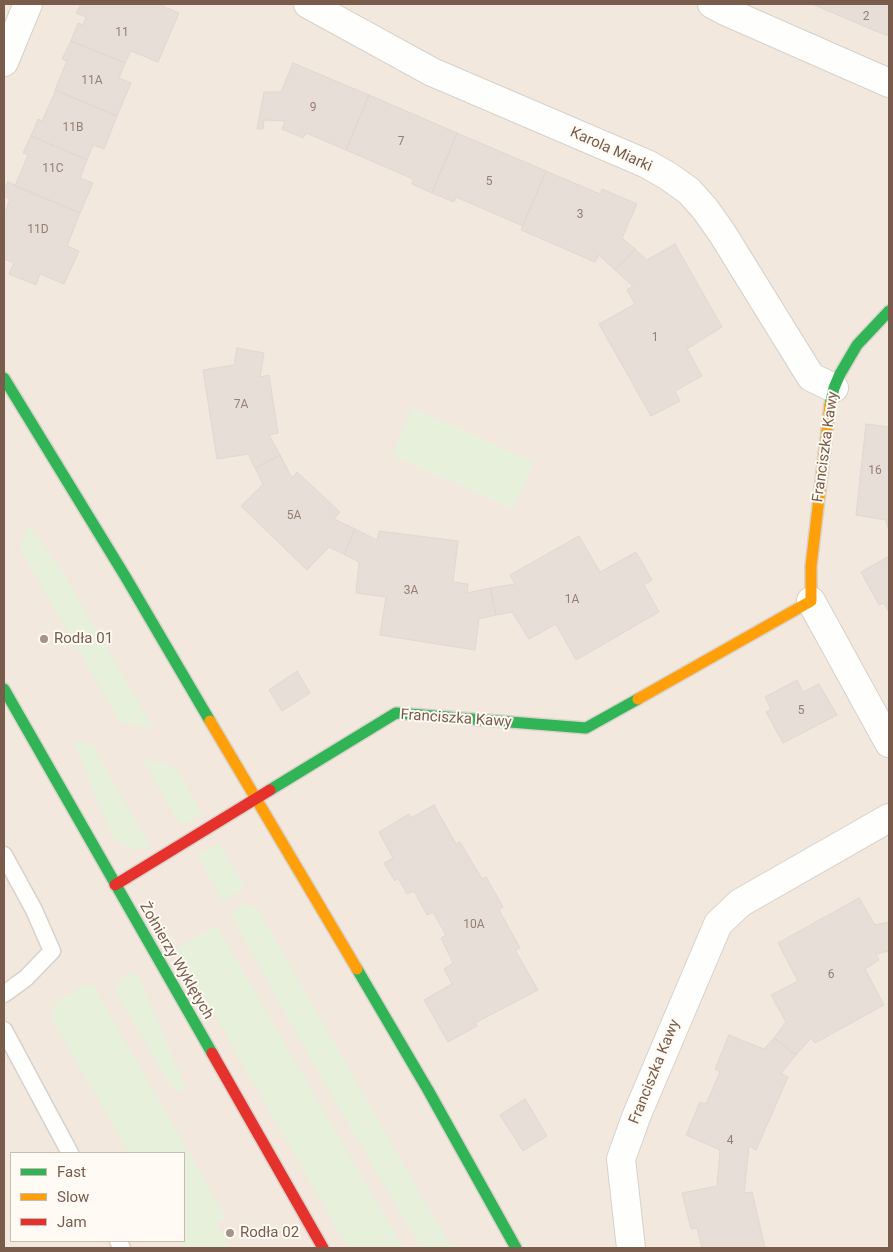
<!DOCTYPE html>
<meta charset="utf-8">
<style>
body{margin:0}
#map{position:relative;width:893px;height:1252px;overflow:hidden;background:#f9f5f0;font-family:Roboto,sans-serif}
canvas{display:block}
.frame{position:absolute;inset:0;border:5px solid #7a5c4d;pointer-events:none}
.legend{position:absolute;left:10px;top:1152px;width:175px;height:90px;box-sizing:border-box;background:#fffaf3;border:1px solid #cabbb1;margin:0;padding:6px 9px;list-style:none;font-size:15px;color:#7a5c4d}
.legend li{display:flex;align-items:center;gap:10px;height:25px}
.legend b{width:25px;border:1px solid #cabbb1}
</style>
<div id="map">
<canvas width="893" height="1252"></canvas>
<div class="frame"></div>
<ul class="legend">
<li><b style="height:6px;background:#30b455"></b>Fast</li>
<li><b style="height:6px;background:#ff9f0a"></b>Slow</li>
<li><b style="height:6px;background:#e5322d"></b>Jam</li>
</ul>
</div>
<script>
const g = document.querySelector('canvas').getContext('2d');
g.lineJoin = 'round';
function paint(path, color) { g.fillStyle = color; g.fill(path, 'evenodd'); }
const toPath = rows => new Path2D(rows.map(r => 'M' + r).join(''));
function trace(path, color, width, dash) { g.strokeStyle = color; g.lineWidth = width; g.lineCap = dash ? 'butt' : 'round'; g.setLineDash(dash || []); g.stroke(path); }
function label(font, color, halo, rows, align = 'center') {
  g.font = font + ' Roboto,sans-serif'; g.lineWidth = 4; g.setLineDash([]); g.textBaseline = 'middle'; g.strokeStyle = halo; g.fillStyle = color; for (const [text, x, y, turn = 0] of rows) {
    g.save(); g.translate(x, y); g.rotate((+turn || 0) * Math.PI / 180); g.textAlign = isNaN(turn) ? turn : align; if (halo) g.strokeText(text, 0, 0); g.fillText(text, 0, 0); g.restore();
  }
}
paint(toPath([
 [4,4,889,4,889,1248,4,1248],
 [11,1153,184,1153,184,1241,11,1241]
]), '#f2e8de');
paint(toPath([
 [412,408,534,462,513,509,392,455],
 [29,525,58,564,154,729,119,721,20,549],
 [73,741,93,746,150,846,135,850,126,847,118,843,112,836],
 [142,759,175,767,202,813,181,826],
 [217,845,220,846,243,883,243,890,223,901,197,855],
 [243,904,258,909,429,1209,453,1248,421,1248,412,1233,310,1058,232,917,237,908],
 [217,926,394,1232,404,1248,348,1248,176,948],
 [129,973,139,976,186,1088,181,1092,170,1086,115,990,122,978],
 [84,985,94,987,226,1217,216,1223,231,1248,183,1248,178,1241,184,1241,184,1153,129,1153,50,1016,54,1004]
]), '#e7f0db');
const building = toPath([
 [81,4,158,4,179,13,158,62,131,51,125,63,71,41,78,23,83,25,86,17,76,13,81,4],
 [812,4,889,4,889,36,873,30,812,4],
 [71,41,125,63,119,78,131,83,117,116,55,90,67,61,62,59,71,41],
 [293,63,369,95,346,150,306,133,303,138,282,129,285,121,264,120,263,129,257,129,264,92,281,92,293,63],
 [56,90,117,116,104,149,93,145,87,160,31,136,38,119,42,121,56,90],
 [369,95,457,133,432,193,412,184,413,179,346,150,369,95],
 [457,133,546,171,523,226,456,197,454,202,432,193,457,133],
 [31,136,87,160,80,178,93,183,80,213,15,186,28,155,23,153,31,136],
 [546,171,600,194,602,189,637,204,622,238,635,249,615,270,599,255,595,262,521,230,546,171],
 [8,182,80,213,67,246,79,251,64,284,40,274,36,285,9,274,14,263,4,259,4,215,10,199,4,196,4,190,8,182],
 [675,244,722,327,687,349,702,376,675,391,680,401,651,416,599,324,635,304,627,290,633,286,615,270,635,249,647,260,675,244],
 [237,348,264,353,260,377,269,375,278,433,269,435,280,455,255,468,248,454,217,459,203,370,234,365,237,348],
 [866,424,889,427,889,532,886,520,856,515,866,424],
 [280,455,292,478,297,472,340,512,334,519,355,529,344,554,329,547,307,570,241,506,263,484,255,468,280,455],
 [355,529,377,540,379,531,458,541,453,582,468,584,467,593,490,588,496,615,479,619,475,650,380,635,386,597,356,593,359,562,344,554,355,529],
 [579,536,600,572,636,552,652,580,644,585,659,612,576,660,556,624,529,639,512,612,496,615,490,588,515,584,510,575,579,536],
 [889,556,889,612,884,603,879,605,861,572,889,556],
 [297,671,310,693,282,711,269,690,297,671],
 [797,680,803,692,819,684,837,715,783,743,766,712,771,709,765,697,797,680],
 [434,805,456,844,460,842,482,879,486,877,503,907,499,910,520,948,515,950,538,990,475,1023,477,1026,448,1042,424,1000,452,984,444,969,453,963,441,938,446,935,433,912,427,915,414,891,407,894,398,878,395,881,384,863,393,858,379,832,409,814,411,818,434,805],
 [859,898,875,925,889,922,889,951,876,954,879,960,865,969,884,1005,815,1043,811,1038,796,1055,774,1038,786,1022,771,995,798,981,778,943,859,898],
 [729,1035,764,1049,774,1038,796,1055,781,1073,788,1077,756,1150,749,1146,744,1193,752,1192,765,1248,702,1248,697,1228,691,1229,682,1193,717,1186,720,1150,686,1135,700,1102,706,1104,720,1072,715,1069,729,1035],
 [525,1099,547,1136,523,1151,500,1115,525,1099]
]);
paint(building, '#e6ded7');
trace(building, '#e2d8d2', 1);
const lane = toPath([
 [4,855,34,910,52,951,26,978,4,994],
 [4,1030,70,1153],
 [118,1241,122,1248]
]);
const street = toPath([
 [308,4,432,72,647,164,668,176,689,191,705,209,722,233,811,377,834,388],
 [712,4,725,11,889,83],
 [4,62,28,4],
 [811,601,889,743],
 [631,1248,621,1159,636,1117,718,924,740,903,889,818]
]);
const fast = toPath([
 [4,378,125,576,210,721],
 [830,405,834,388,840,374,857,345,889,311],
 [4,689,212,1053],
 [270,790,396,713,586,728,638,699],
 [357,969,428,1090,516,1248]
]);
const slow = toPath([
 [638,699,811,601,811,566,830,405],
 [210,721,357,969]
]);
const jam = toPath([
 [115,885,270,790],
 [212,1053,323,1248]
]);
trace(lane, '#d7d1cb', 19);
trace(street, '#d7d1cb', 30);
trace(fast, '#d9d2cb', 14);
trace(slow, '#d9d2cb', 14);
trace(jam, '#d9d2cb', 14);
trace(lane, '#fefefd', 16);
trace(street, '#fefefd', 28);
trace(fast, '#30b455', 11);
trace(slow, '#ff9f0a', 11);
trace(jam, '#e5322d', 11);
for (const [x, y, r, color] of [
 [44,639,5,"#a69286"],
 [230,1233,5,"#a69286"]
]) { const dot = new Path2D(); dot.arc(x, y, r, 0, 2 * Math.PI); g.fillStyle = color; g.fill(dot); trace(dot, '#fffaf3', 2); }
label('12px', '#977e72', null, [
 ["2",866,17],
 ["11",122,33],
 ["11A",92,81],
 ["9",313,108],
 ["11B",73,128],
 ["7",401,142],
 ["11C",53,169],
 ["5",489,182],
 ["3",580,215],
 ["11D",38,230],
 ["1",655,338],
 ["7A",241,405],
 ["16",875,471],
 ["5A",294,516],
 ["3A",411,591],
 ["1A",572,600],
 ["5",801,711],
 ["10A",474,925],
 ["6",831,975],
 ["4",730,1141]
]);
label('15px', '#7a5c4d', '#fffaf3', [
 ["Karola Miarki",611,150,24],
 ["Franciszka Kawy",826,447,-82],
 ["Franciszka Kawy",456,719,4],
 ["Żołnierzy Wyklętych",176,961,60],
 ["Franciszka Kawy",655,1072,-68]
]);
label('15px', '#7a5c4d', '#fffaf3', [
 ["Rodła 01",54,639],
 ["Rodła 02",240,1233]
], 'left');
</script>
